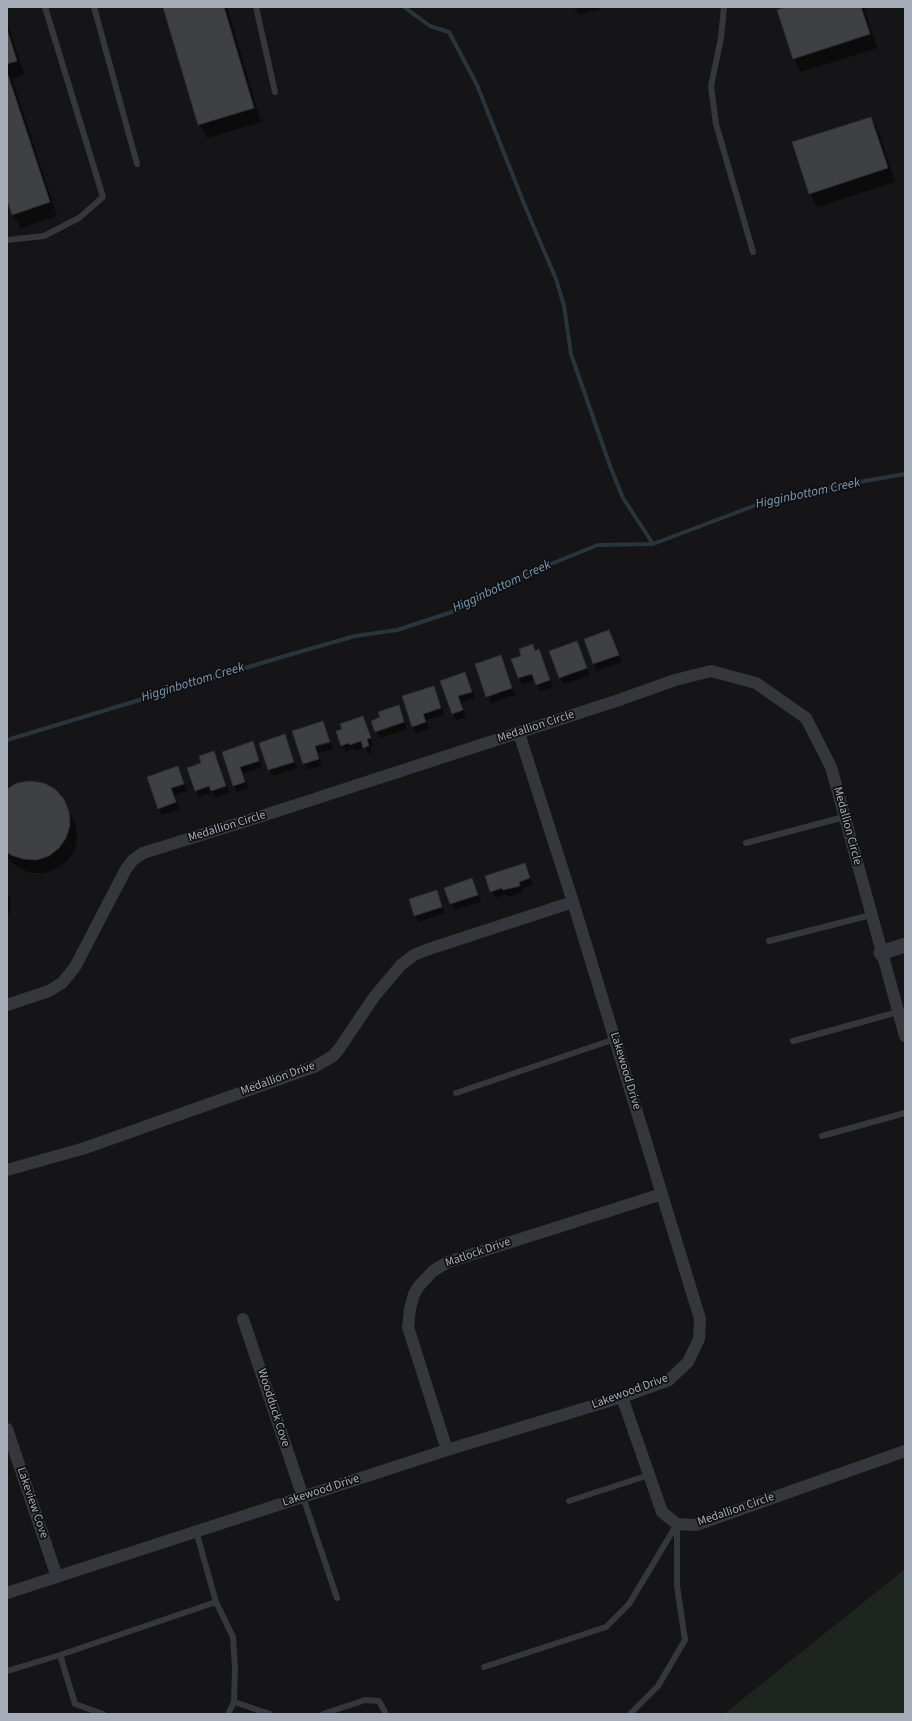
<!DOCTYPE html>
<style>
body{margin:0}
#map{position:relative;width:912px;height:1721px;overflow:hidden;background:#151517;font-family:"Source Sans 3",sans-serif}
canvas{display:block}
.frame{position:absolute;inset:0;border:8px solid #a6acb8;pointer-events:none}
</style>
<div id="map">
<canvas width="912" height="1721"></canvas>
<div class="frame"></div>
</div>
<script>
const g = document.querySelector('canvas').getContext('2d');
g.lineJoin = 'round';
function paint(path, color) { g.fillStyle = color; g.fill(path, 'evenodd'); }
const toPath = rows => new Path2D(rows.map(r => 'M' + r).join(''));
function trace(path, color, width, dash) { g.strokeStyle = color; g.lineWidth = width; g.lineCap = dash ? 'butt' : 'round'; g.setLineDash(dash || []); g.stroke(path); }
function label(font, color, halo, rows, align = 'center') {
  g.font = font + ' "Source Sans 3",sans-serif'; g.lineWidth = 3.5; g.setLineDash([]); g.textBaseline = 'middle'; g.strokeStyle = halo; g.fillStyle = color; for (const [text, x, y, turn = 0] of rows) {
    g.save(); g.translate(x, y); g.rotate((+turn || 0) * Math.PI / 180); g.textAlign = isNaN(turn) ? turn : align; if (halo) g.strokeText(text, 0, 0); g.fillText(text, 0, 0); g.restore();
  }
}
paint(toPath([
 [905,1569,905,1714,724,1714]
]), '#1d251e');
paint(toPath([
 [164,7,227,7,261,122,207,138,199,124],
 [574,7,607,7,579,15],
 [789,7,864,7,877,48,801,72,794,59],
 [7,22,24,74,12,79,57,216,21,228,13,215,7,197],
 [871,118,879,132,895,182,817,207,810,193],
 [609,631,622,662,597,671,585,640],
 [576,642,590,675,564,684,560,678],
 [532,646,536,651,539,650,542,657,553,687,540,691,535,680,522,684,519,678,523,656],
 [500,656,515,695,491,703,476,664],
 [465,674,475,698,461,703,466,717,456,720,453,713],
 [434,687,437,694,444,715,426,720,429,729,416,733,412,727],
 [398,706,407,729,380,738,376,731,381,718],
 [362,717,373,745,370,746,372,752,368,754,365,748,355,751,353,749,346,752,342,745,343,730],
 [323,722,333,749,318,753,322,765,307,770,304,764],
 [285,736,288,742,297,768,273,776,269,769],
 [253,743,262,767,243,774,248,788,237,792,234,785,223,752],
 [214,752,218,759,229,793,215,797,213,792,199,797,196,790,202,764],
 [178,768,187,791,174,795,179,809,162,815,158,808],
 [7,790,63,800,76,826,77,839,74,851,66,862,56,869,45,873,32,873,20,869,10,861,7,856],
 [524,864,533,885,522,889,523,892,508,897,507,894,495,898,486,876],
 [472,880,481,902,454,910,446,888],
 [436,891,445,913,419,922,415,916],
 [7,893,10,898,11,907,7,920]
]), '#0007');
trace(toPath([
 [404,7,430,26,449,32,477,85,527,211,556,279,564,306,571,354,610,466,623,498,653,544],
 [7,740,285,656,355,636,397,630,461,609,526,574,598,545,653,544,759,504,841,485,905,474]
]), '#2a343b', 4);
const building = toPath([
 [163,7,224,7,254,108,198,125,163,7],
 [785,7,861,7,870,34,793,59,777,10,785,7],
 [7,29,17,61,7,64,7,29],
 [7,72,50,202,12,215,7,200,7,72],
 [871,117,888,168,809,194,792,142,871,117],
 [609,630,619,655,593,664,584,639,609,630],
 [577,641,587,668,559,678,549,651,577,641],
 [533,644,535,651,539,649,550,680,536,685,532,674,518,678,511,659,521,656,519,649,533,644],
 [501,655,512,688,486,697,475,664,501,655],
 [465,672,472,692,458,696,463,710,452,714,440,681,465,672],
 [434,686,441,708,423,714,426,722,412,727,402,696,434,686],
 [399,705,404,722,375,732,371,721,380,717,378,712,399,705],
 [363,716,371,738,367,739,369,746,363,748,361,741,350,745,348,743,341,746,336,731,342,729,340,724,363,716],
 [323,721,330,742,315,746,319,759,303,764,292,731,323,721],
 [285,734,294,762,268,770,259,743,285,734],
 [253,741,259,761,240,767,245,782,233,786,222,752,253,741],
 [214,751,226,786,211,791,209,786,195,791,187,768,201,763,199,756,214,751],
 [178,766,184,784,171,788,176,802,158,809,147,777,178,766],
 [30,781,44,783,55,789,64,799,69,812,70,825,66,838,59,848,49,856,36,860,23,859,11,855,7,852,7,789,17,783,30,781],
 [525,863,530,878,519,882,520,886,503,890,502,888,490,892,485,876,525,863],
 [472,878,478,895,450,904,444,888,472,878],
 [437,890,442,907,414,916,409,899,437,890]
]);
paint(building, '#3f4044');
trace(building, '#2f2f33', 1);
trace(toPath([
 [94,7,137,164],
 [256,7,275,92],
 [724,7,721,38,711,86,716,124,753,252],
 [7,240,44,236,79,218,103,197,45,7],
 [746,843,844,817],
 [769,941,871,915],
 [793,1041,898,1012],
 [456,1093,615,1039],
 [822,1136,905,1113],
 [303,1497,337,1598],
 [569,1501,649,1475],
 [216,1602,233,1637,235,1668,234,1702,228,1714],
 [484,1667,606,1627,629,1604,677,1524],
 [7,1671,60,1655],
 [234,1702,270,1714],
 [103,1714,75,1704,60,1655,216,1602,196,1531],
 [323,1714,365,1700,379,1701,386,1714],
 [630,1714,658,1686,685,1640,677,1586,677,1526]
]), '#36373c', 6);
trace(toPath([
 [7,1005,49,991,62,983,75,967,126,869,133,860,143,853,259,817,619,700,675,680,711,671,756,683,806,718,831,767,905,1036],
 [7,1170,85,1148,316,1066,333,1056,339,1049,374,997,401,965,414,955,426,950,573,902],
 [243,1319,303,1497],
 [622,1397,662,1512,677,1524,696,1525,905,1451],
 [7,1429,57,1577],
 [447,1450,408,1327,410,1309,414,1294,419,1286,433,1271,448,1262,662,1194],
 [7,1593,447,1450,622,1397,669,1380,688,1362,699,1339,700,1319,573,902,519,733]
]), '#36373c', 12);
trace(toPath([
 [881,953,905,945]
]), '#36373c', 15);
label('12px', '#a6acb8', '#101012', [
 ["Medallion Circle",536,727,-18],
 ["Medallion Circle",847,826,75],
 ["Medallion Circle",227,827,-17],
 ["Lakewood Drive",625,1071,73],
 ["Medallion Drive",278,1079,-20],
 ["Matlock Drive",478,1253,-19],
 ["Lakewood Drive",630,1392,-20],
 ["Woodduck Cove",273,1408,72],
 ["Lakewood Drive",321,1491,-18],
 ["Lakeview Cove",32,1503,71],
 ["Medallion Circle",736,1510,-19]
]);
label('italic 13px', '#7c9bb4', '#101012', [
 ["Higginbottom Creek",808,494,-12],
 ["Higginbottom Creek",502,587,-25],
 ["Higginbottom Creek",193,683,-17]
]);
</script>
